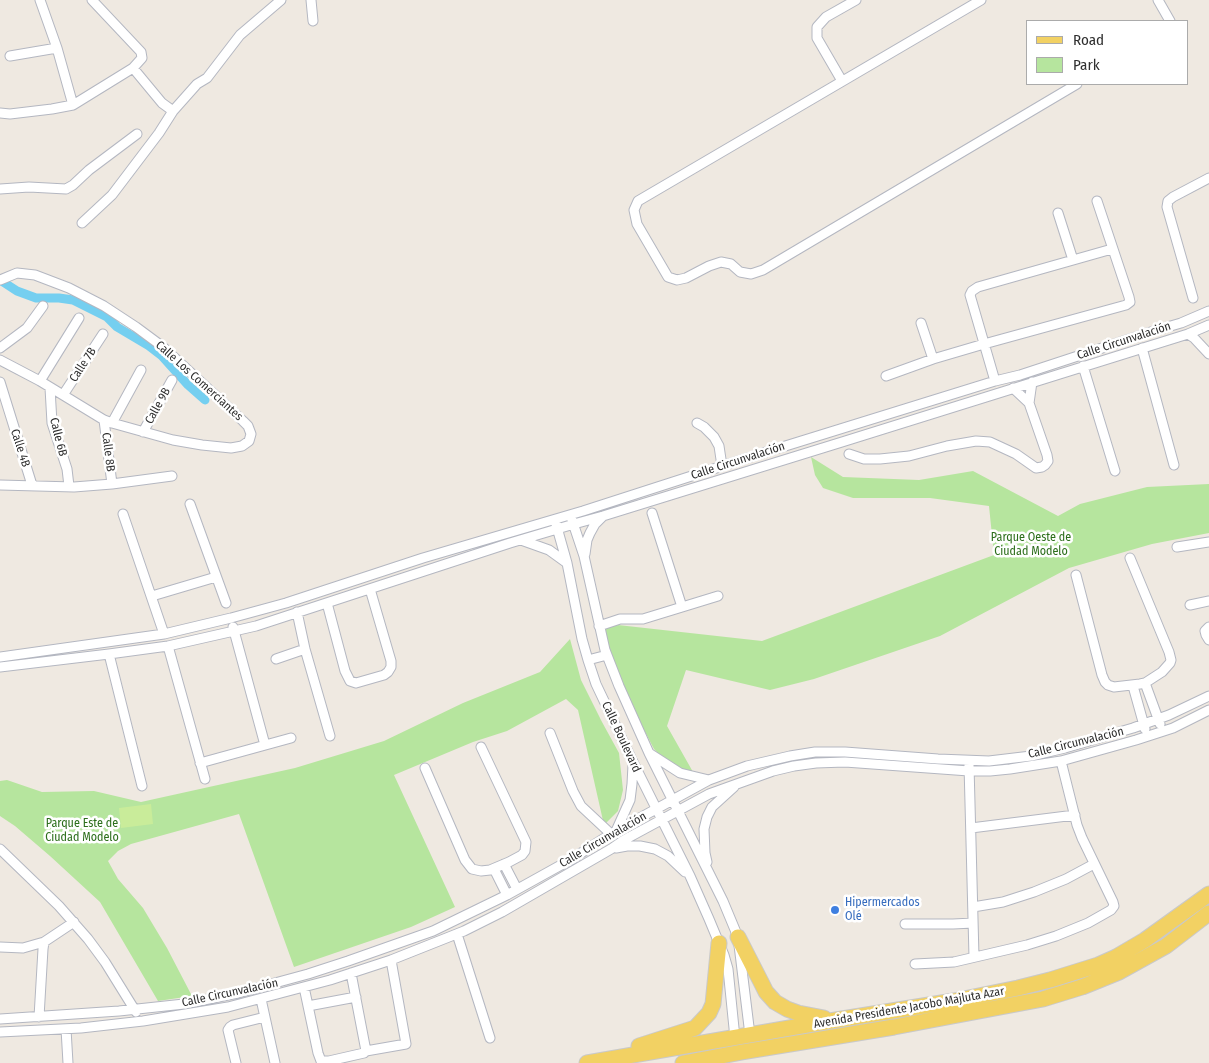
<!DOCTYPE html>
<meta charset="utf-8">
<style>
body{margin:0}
#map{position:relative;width:1209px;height:1063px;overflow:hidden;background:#efe9e1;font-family:"Fira Sans Condensed",sans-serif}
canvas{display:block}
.legend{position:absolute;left:1026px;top:20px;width:162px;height:65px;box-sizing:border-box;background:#fff;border:1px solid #ababab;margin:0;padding:6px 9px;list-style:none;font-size:15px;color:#2e2e2e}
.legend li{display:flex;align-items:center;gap:10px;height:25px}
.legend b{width:25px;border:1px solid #ababab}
</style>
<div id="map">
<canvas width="1209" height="1063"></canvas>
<ul class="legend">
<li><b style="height:6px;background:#f2d163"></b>Road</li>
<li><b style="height:14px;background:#b6e59e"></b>Park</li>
</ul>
</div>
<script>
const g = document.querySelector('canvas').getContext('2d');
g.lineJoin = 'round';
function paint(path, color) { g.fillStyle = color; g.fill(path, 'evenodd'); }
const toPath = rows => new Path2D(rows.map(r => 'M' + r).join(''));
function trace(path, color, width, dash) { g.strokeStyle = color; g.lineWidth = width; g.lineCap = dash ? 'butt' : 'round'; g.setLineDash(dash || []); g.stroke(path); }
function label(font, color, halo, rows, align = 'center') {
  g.font = font + ' "Fira Sans Condensed",sans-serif'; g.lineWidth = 5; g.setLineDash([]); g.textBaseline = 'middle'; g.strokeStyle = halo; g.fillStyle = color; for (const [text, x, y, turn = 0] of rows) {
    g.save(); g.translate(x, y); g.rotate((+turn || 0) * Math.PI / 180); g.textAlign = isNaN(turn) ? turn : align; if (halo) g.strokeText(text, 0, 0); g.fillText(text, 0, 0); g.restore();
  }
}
paint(toPath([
 [811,457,843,477,919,480,973,471,1058,516,1080,504,1147,487,1209,484,1209,533,1152,544,1069,568,940,636,814,679,770,690,686,670,667,726,693,772,675,771,654,749,621,686,600,629,618,625,762,641,994,555,989,506,930,498,853,498,823,488,815,475],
 [570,639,581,680,602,722,619,753,623,790,618,811,604,825,578,710,566,699,507,731,473,742,394,775,455,907,411,927,294,967,239,814,131,844,118,851,108,861,118,879,143,908,167,948,192,996,158,1001,100,902,50,856,15,826,0,816,0,781,7,780,42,792,94,791,141,802,295,768,384,741,463,703,540,672]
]), '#b6e59e');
paint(toPath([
 [151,804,153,824,121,828,119,808]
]), '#c9ec9a');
trace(toPath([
 [0,280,17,291,36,298,59,298,73,300,107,317,117,327,149,346,162,356,188,385,205,400]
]), '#75cff0', 9);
const street = toPath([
 [40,0,57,48,73,105],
 [311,0,313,21],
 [981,0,638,201,634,210,637,224,668,277,677,280,686,278,709,266,721,262,731,264,740,272,751,274,763,270,1077,84],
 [1158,0,1170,21],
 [10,56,57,48],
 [133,68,162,103,173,111],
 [842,81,817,38,817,27,826,17,856,0],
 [0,113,10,114,52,109,73,105,133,68,142,58,141,52,92,0],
 [0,189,29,187,66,189,73,185,89,170,137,134],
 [1058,213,1073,260],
 [82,223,112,195,159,133,173,111,197,84,207,78,240,35,281,0],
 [0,280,17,273,35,275,69,288,104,306,136,327,163,347,243,421,248,426,251,434,249,441,242,446,231,448,202,445,173,440,112,423,104,420,40,381,0,360],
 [1193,298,1167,207,1168,201,1173,197,1209,178],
 [921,323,933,359],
 [1188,334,1194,338,1209,354],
 [0,348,27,328,43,306],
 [1142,348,1174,465],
 [1083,366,1115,471],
 [886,376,933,359,984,344,1126,305,1130,302,1129,297,1097,201],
 [40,381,79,318],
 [995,381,970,295,972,291,978,287,1112,249],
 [0,382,32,485],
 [50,388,52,423,67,469,69,486],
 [63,395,103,334],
 [1029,403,1032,382],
 [104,420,112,484],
 [112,423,141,370],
 [697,423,704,427,714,437,719,446,722,466],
 [143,432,172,380],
 [849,454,864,459,880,459,909,456,947,446,976,441,990,442,1016,454,1036,468,1042,467,1045,465,1048,461,1047,455,1029,403,1013,388],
 [0,485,74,487,112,484,172,476],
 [190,504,226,603],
 [652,513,682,607],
 [123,514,164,634],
 [572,520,584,556,605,650,619,686,649,753,723,901,738,937,750,1035],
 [556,524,567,563,582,639,588,660,596,684,633,762,690,876,709,919,724,955,728,969,735,1038],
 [521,540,549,550,567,563],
 [1177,547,1209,542],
 [585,554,587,540,590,533,595,524,602,517],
 [1076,575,1102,675,1105,682,1108,685,1114,687,1140,684,1145,683,1162,672,1170,663,1171,660,1169,652,1130,558],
 [152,596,216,577],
 [327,603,345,671,350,681,356,683,384,675,388,672,391,667,391,661,370,589],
 [1190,605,1209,601],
 [297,612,305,649,330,736],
 [599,626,620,619,643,619,718,596],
 [233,627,265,745],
 [1209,627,1205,631,1206,635,1209,640],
 [168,646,205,779],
 [109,654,142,786],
 [0,657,164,634,231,618,286,603,423,558,583,511,766,452,995,381,1020,375,1157,330,1181,323,1209,311],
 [276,659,305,649],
 [588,660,607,655],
 [0,667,109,654,168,646,256,626,510,543,574,524,603,516,842,442,1188,334,1209,325],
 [1145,683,1160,724],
 [1133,686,1145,729],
 [550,733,573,791,581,806,611,834],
 [649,753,680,773,709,780],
 [200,763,291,738],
 [969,765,974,957],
 [425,768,465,860,472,869,481,871,490,870,509,862,522,855,525,851,526,842,481,747],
 [971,828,1075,815],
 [616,831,630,800,632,784,633,765],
 [616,848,627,846,640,846,655,849,668,856,685,872],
 [0,849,59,906,88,939,105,962,136,1012],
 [707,862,705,853,704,829,707,817,712,807,734,787],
 [504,864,517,889],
 [494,869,507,895],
 [973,907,1003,902,1034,892,1066,879,1094,864],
 [905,924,953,924,973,923],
 [457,934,490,1038],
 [0,947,23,948,44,942,74,922],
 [915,964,954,962,1027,945,1056,936,1088,923,1111,910,1114,906,1113,902,1082,838,1077,825,1061,761],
 [304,987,318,1053,321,1061,329,1061,364,1053,366,1051,351,973],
 [261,999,275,1063],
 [308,1006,356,997],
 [39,1017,43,949,44,942],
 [0,1019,119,1011,184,1004,238,993,308,974,348,961,433,931,507,895,570,860,616,831,709,780,747,766,790,756,815,752,845,752,938,759,989,761,1031,756,1065,748,1133,728,1169,715,1209,696],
 [66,1029,68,1063],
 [0,1032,81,1028,143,1021,228,1007,330,980,391,960,464,931,502,912,611,849,624,840,709,794,773,771,794,766,816,763,845,762,969,771,990,771,1010,769,1061,761,1136,740,1173,728,1209,710],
 [366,1051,406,1044,391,960],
 [236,1063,228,1030,230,1027,233,1025,265,1017]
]);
const primary = toPath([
 [738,937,762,984,766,992,775,1002,787,1009,798,1013,824,1018],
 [639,1046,695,1028,709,1013,713,1004,719,943],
 [587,1063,836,1020,954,1001,1018,988,1050,980,1098,965,1116,957,1145,940,1209,894],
 [683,1063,742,1052,894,1027,1043,999,1082,987,1119,972,1166,946,1209,913]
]);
trace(street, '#b4b7c1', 11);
trace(primary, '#c9c9c9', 17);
trace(street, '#fff', 9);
trace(primary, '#f2d163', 15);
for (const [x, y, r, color] of [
 [835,910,5,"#3f7fe0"]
]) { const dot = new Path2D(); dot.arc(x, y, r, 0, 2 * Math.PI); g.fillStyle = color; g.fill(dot); trace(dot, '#fff', 2); }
label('12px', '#2e2e2e', '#fff', [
 ["Calle Circunvalación",1124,341,-18],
 ["Calle 7B",83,365,-57],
 ["Calle Los Comerciantes",199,381,42],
 ["Calle 9B",158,406,-61],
 ["Calle 6B",58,437,76],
 ["Calle 4B",20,448,72],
 ["Calle 8B",108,452,83],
 ["Calle Circunvalación",738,461,-18],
 ["Calle Boulevard",621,737,65],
 ["Calle Circunvalación",1076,743,-14],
 ["Calle Circunvalación",603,840,-30],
 ["Calle Circunvalación",230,993,-12],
 ["Avenida Presidente Jacobo Majluta Azar",909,1008,-10]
]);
label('12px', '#2c6e1b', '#fff', [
 ["Parque Oeste de",1031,538],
 ["Ciudad Modelo",1031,552],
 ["Parque Este de",82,824],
 ["Ciudad Modelo",82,838]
]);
label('12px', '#366cbe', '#fff', [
 ["Hipermercados",845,903],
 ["Olé",845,917]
], 'left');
</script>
